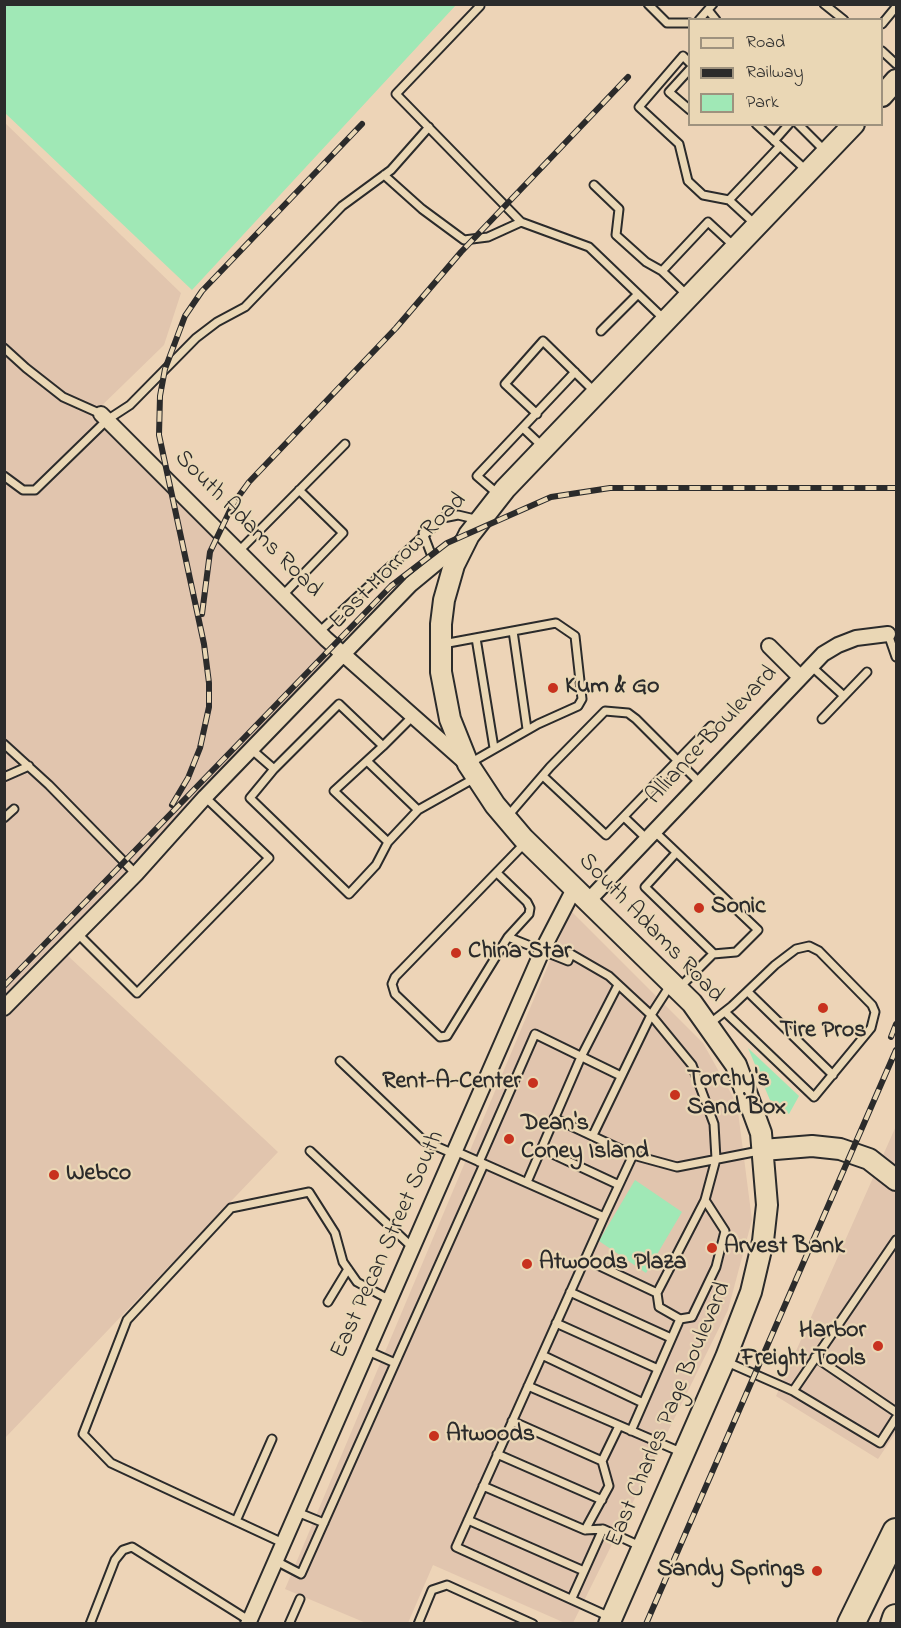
<!DOCTYPE html>
<style>
body{margin:0}
#map{position:relative;width:901px;height:1628px;overflow:hidden;background:#edd4b7;font-family:"Indie Flower",sans-serif}
canvas{display:block}
.frame{position:absolute;inset:0;border:6px solid #2b2b2b;pointer-events:none}
.legend{position:absolute;left:688px;top:18px;width:195px;height:108px;box-sizing:border-box;background:#ead7b5;border:2px solid #9e927e;margin:0;padding:8px 10px;list-style:none;font-size:18px;color:#2b2b2b}
.legend li{display:flex;align-items:center;gap:12px;height:30px}
.legend b{width:30px;border:2px solid #9e927e}
</style>
<div id="map">
<canvas width="901" height="1628"></canvas>
<div class="frame"></div>
<ul class="legend">
<li><b style="height:8px;background:#ead7b5"></b>Road</li>
<li><b style="height:8px;background:#2b2b2b"></b>Railway</li>
<li><b style="height:16px;background:#a0e8b6"></b>Park</li>
</ul>
</div>
<script>
const g = document.querySelector('canvas').getContext('2d');
g.lineJoin = 'round';
function paint(path, color) { g.fillStyle = color; g.fill(path, 'evenodd'); }
const toPath = rows => new Path2D(rows.map(r => 'M' + r).join(''));
function trace(path, color, width, dash) { g.strokeStyle = color; g.lineWidth = width; g.lineCap = dash ? 'butt' : 'round'; g.setLineDash(dash || []); g.stroke(path); }
function label(font, color, halo, rows, align = 'center') {
  g.font = font + ' "Indie Flower",sans-serif'; g.lineWidth = 4.5; g.setLineDash([]); g.textBaseline = 'middle'; g.strokeStyle = halo; g.fillStyle = color; for (const [text, x, y, turn = 0] of rows) {
    g.save(); g.translate(x, y); g.rotate((+turn || 0) * Math.PI / 180); g.textAlign = isNaN(turn) ? turn : align; if (halo) g.strokeText(text, 0, 0); g.fillText(text, 0, 0); g.restore();
  }
}
paint(toPath([
 [4,122,181,293,164,345,91,416,336,655,5,999],
 [571,911,703,1043,737,1104,752,1220,728,1310,573,1623,565,1623,433,1565,408,1623,366,1623,285,1589],
 [66,954,278,1152,5,1438,5,1018],
 [896,1126,896,1432,878,1459,776,1396]
]), '#e1c5ae');
paint(toPath([
 [4,5,5,4,456,5,192,290,5,113],
 [748,1048,799,1096,789,1114,779,1107,775,1112],
 [635,1180,682,1212,646,1273,599,1241]
]), '#a0e8b6');
const lane = toPath([
 [648,4,667,23,690,23],
 [824,4,844,20],
 [480,6,396,94,521,222,589,247,664,319],
 [708,10,716,20],
 [699,20,713,4],
 [882,24,896,7],
 [882,51,896,64],
 [690,63,683,56,639,107,679,144,688,181,703,195,729,200,755,224],
 [690,69,669,92,690,110],
 [756,124,807,171],
 [798,124,826,152],
 [774,141,789,124],
 [384,175,422,209,464,240,488,237,521,222],
 [594,185,619,209,616,235,646,262,662,271],
 [729,200,780,146],
 [688,296,662,271,708,222,734,246],
 [601,331,638,294],
 [4,348,26,368,63,397,101,414],
 [537,414,505,384,543,341,595,392],
 [523,428,543,447],
 [4,476,23,490,35,490,107,420,130,405,196,338,217,322,245,307,342,206,391,170,429,127],
 [499,495,477,476,575,372],
 [423,533,431,554,438,561],
 [238,552,345,444],
 [282,596,343,533,299,490],
 [513,631,527,729],
 [319,632,443,518,458,515,479,520],
 [888,634,896,657],
 [476,638,494,748],
 [443,644,556,623,575,636,582,699,578,706,538,724,470,763],
 [811,666,844,696],
 [822,719,867,672],
 [4,744,49,785,136,874],
 [383,746,334,791,388,842,418,810,475,778],
 [251,749,274,769,339,704,383,746,412,717],
 [367,761,418,810],
 [274,769,250,798,349,894,376,865,388,842],
 [543,776,606,835,711,726],
 [4,777,29,766],
 [507,817,550,767,605,711,628,713,636,719,700,783],
 [624,817,647,839],
 [4,818,14,809],
 [654,831,758,930,736,952,713,954,680,987],
 [525,843,395,977,392,984,395,994,440,1037,447,1036,508,937,568,961,571,954,609,976,651,1015,692,1065,714,1124,716,1159,705,1200,657,1293,585,1259],
 [676,853,645,887,714,954],
 [497,873,527,902,530,908,529,914,508,937],
 [78,934,137,993,269,858,205,797],
 [748,992,833,1075],
 [709,1024,732,1006,775,965,796,949,809,946,819,951,872,1005,875,1012,871,1028,814,1097,725,1012],
 [340,1061,424,1141,454,1154],
 [554,1118,633,1155,677,1167,759,1151],
 [593,1135,651,1015,671,984],
 [542,1149,619,1185],
 [310,1151,413,1248],
 [455,1151,604,1217,633,1155],
 [479,1162,535,1034,621,1076],
 [527,1182,581,1057,618,985],
 [604,1217,456,1547,610,1617],
 [896,1240,793,1391,880,1443,896,1418],
 [570,1292,671,1338],
 [328,1302,348,1269],
 [680,1319,692,1317,716,1267,725,1231,705,1200],
 [556,1323,658,1369],
 [368,1351,395,1363],
 [542,1355,643,1403],
 [815,1357,896,1412],
 [727,1362,793,1391],
 [528,1386,683,1453],
 [512,1421,602,1461],
 [631,1431,680,1319,659,1307,657,1293],
 [497,1454,602,1500],
 [483,1486,585,1530,603,1529,640,1546],
 [297,1512,324,1523],
 [468,1520,584,1571],
 [236,1521,272,1439],
 [585,1530,609,1486,602,1461,619,1426],
 [283,1543,111,1463,83,1434,127,1320,231,1208,309,1192,335,1233,343,1262,357,1282,390,1300],
 [276,1561,301,1574,484,1164],
 [572,1598,603,1529],
 [90,1624,115,1560,123,1550,132,1547,250,1621],
 [289,1624,300,1599],
 [418,1624,432,1590,447,1585,533,1624]
]);
const street = toPath([
 [101,414,326,639,466,763],
 [769,646,800,677],
 [589,900,823,654,838,645,856,638,888,634],
 [4,1008,136,874,205,797,411,584,463,541],
 [248,1624,543,949,575,887]
]);
const secondary = toPath([
 [882,96,896,80],
 [763,1150,812,1146,840,1149,869,1159,896,1180],
 [609,1624,726,1357,751,1292,763,1241,767,1205,761,1133,736,1065,692,1003,523,838,495,805,468,764,450,719,441,672,441,624,444,600,454,565,469,535,505,489,854,124]
]);
const highway = toPath([
 [851,1624,896,1532],
 [894,1624,896,1618]
]);
trace(lane, '#2b2b2b', 11);
trace(street, '#2b2b2b', 18);
trace(secondary, '#2b2b2b', 24);
trace(highway, '#2b2b2b', 30);
trace(lane, '#ead7b5', 7);
trace(street, '#ead7b5', 14);
trace(secondary, '#ead7b5', 20);
trace(highway, '#ead7b5', 26);
const rail = toPath([
 [202,614,210,552,233,504,249,482,396,328,461,252,628,77],
 [172,805,188,778,200,748,209,707,209,683,204,644,159,435,160,396,165,369,185,316,202,291,362,124],
 [4,986,391,586,447,543,551,497,610,488,896,488],
 [891,1037,896,1024],
 [646,1624,896,1050]
]);
trace(rail, '#2b2b2b', 6);
trace(rail, '#ead7b5', 4, [11]);
for (const [x, y, r, color] of [
 [553,688,6,"#c8321e"],
 [699,908,6,"#c8321e"],
 [456,953,6,"#c8321e"],
 [823,1008,6,"#c8321e"],
 [533,1083,6,"#c8321e"],
 [675,1095,6,"#c8321e"],
 [509,1139,6,"#c8321e"],
 [54,1175,6,"#c8321e"],
 [712,1248,6,"#c8321e"],
 [527,1264,6,"#c8321e"],
 [878,1346,6,"#c8321e"],
 [434,1436,6,"#c8321e"],
 [817,1571,6,"#c8321e"]
]) { const dot = new Path2D(); dot.arc(x, y, r, 0, 2 * Math.PI); g.fillStyle = color; g.fill(dot); trace(dot, '#ead7b5', 2); }
label('24px', '#2b2b2b', '#ead7b5', [
 ["South Adams Road",247,525,45],
 ["East Morrow Road",399,562,-45],
 ["Alliance Boulevard",713,736,-47],
 ["South Adams Road",650,929,46],
 ["East Pecan Street South",389,1245,-66],
 ["East Charles Page Boulevard",670,1415,-67]
]);
label('bold 24px', '#2b2b2b', '#ead7b5', [
 ["Kum & Go",565,688],
 ["Sonic",711,908],
 ["China Star",468,953],
 ["Tire Pros",823,1032,"center"],
 ["Torchy's",687,1081],
 ["Sand Box",687,1109],
 ["Rent-A-Center",521,1083,"right"],
 ["Dean's",521,1125],
 ["Coney Island",521,1153],
 ["Webco",66,1175],
 ["Arvest Bank",724,1248],
 ["Atwoods Plaza",539,1264],
 ["Harbor",866,1332,"right"],
 ["Freight Tools",866,1360,"right"],
 ["Atwoods",446,1436],
 ["Sandy Springs",805,1571,"right"]
], 'left');
</script>
